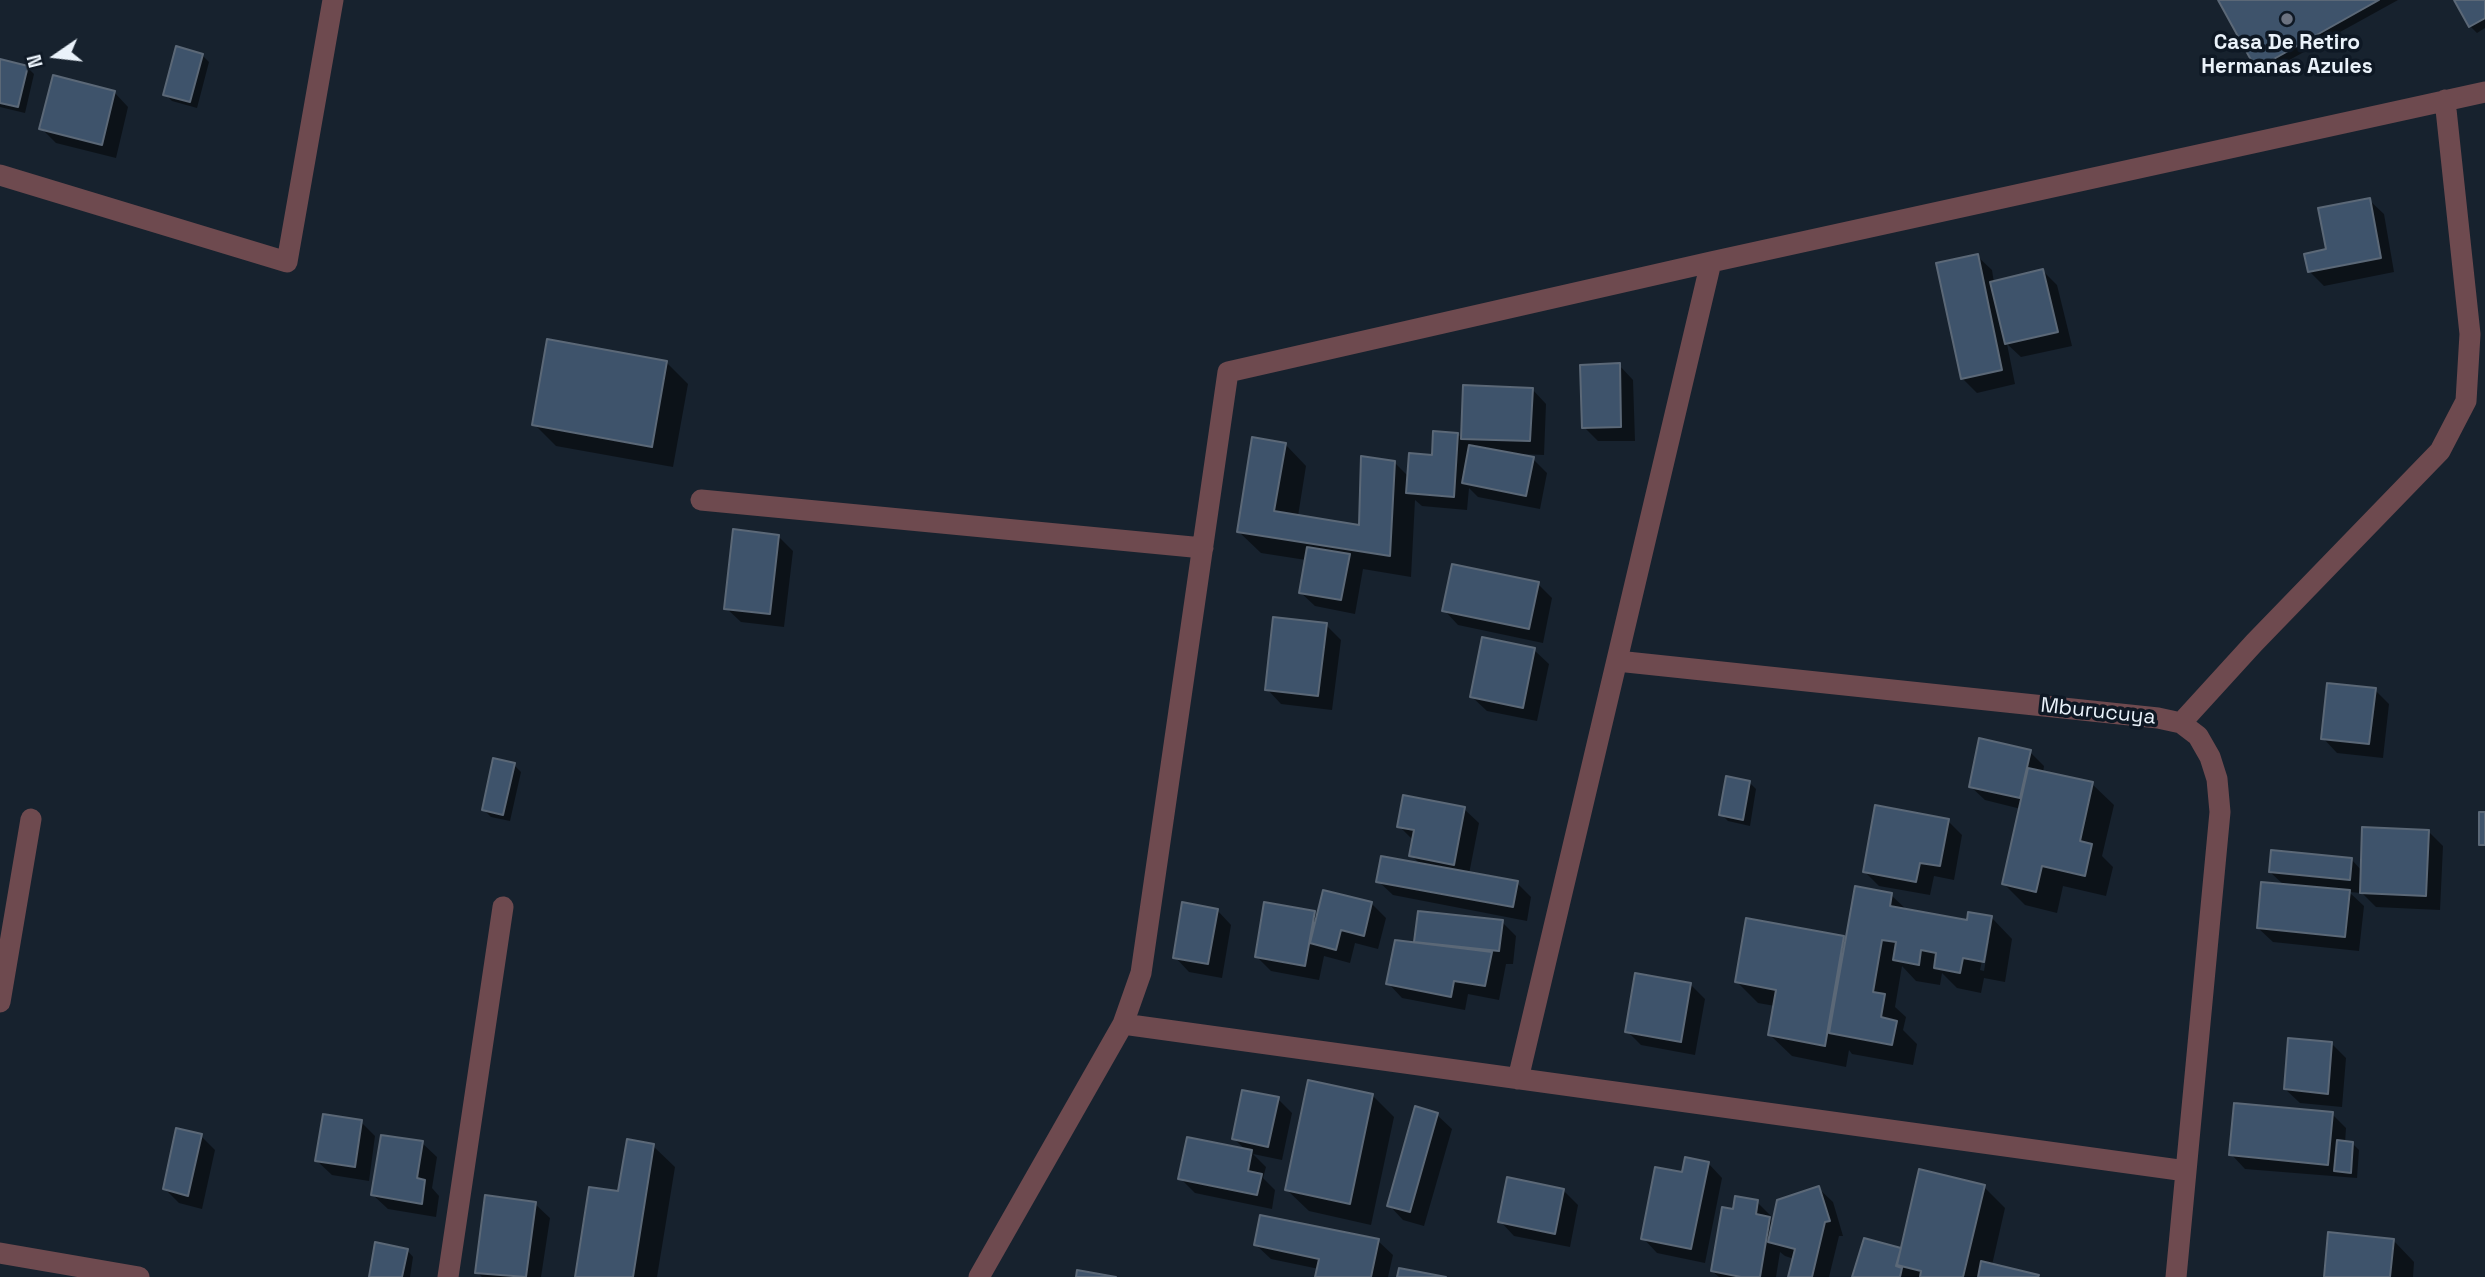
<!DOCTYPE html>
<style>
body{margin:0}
#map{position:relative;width:2485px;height:1277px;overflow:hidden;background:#17222e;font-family:"Space Grotesk",sans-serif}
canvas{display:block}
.north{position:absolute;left:21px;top:21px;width:70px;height:70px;-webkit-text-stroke:5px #0e1824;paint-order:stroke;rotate:256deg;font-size:19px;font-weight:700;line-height:28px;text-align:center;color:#eaf2fa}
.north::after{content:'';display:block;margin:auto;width:24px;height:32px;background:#eaf2fa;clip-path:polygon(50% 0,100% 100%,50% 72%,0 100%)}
</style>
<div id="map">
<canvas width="2485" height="1277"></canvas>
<div class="north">N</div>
</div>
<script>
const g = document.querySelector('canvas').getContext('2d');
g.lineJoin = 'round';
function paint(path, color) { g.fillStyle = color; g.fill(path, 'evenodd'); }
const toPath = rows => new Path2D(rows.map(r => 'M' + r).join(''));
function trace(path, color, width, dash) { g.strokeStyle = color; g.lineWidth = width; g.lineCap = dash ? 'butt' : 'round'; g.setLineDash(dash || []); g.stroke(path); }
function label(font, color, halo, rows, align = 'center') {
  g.font = font + ' "Space Grotesk",sans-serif'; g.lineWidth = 7; g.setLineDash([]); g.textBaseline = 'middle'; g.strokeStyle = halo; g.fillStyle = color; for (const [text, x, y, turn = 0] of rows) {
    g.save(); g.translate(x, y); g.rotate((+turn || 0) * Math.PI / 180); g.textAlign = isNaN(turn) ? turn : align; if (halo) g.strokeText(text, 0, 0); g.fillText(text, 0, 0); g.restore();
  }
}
paint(toPath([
 [2219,0,2398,0,2264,74,2257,68],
 [2456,0,2485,0,2485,28,2477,33,2470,26],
 [202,55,209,62,197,108,172,101,165,94],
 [0,61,27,67,34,74,25,113,0,107],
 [114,92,128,107,116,158,56,143,41,128],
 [2369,200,2384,214,2394,272,2324,286,2309,271],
 [1977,256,1992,270,1994,283,2043,271,2057,285,2072,346,2021,357,2007,344,2015,384,1977,393,1962,378],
 [666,362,688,384,673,467,556,446,534,424],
 [1619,365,1633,380,1635,441,1598,441,1584,427],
 [1532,389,1546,404,1544,455,1520,454,1520,456,1533,459,1547,473,1540,509,1478,497,1469,488,1467,510,1422,506,1415,500,1411,577,1363,569,1355,614,1315,606,1300,592,1306,560,1261,553,1239,532,1285,444,1306,466,1298,516,1361,527,1395,463,1409,477,1458,434,1462,439],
 [778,536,793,551,784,627,741,622,726,608],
 [1538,584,1552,598,1543,643,1458,625,1444,610],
 [1326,625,1341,640,1332,710,1281,704,1267,689],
 [1534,650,1549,664,1537,721,1487,711,1472,697],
 [2375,690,2389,704,2383,758,2337,753,2323,738],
 [2030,752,2044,766,2043,773,2092,784,2114,805,2102,856,2113,867,2106,896,2063,886,2057,913,2025,905,2004,884,2021,809,1985,800,1970,786],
 [514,765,521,772,510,821,491,817,484,810],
 [1749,782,1756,789,1750,826,1728,821,1721,814],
 [1464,809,1479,823,1469,874,1517,883,1531,897,1527,921,1393,895,1378,881,1421,865,1411,855,1414,841,1399,826],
 [1948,821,1962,835,1954,880,1934,876,1930,895,1879,886,1865,872],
 [2429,832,2443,846,2440,910,2376,907,2362,893,2349,892,2364,906,2359,951,2273,942,2258,928,2285,886,2270,872,2352,860,2362,871],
 [1891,895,1908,911,1968,922,1991,917,2012,939,2005,982,1984,978,1981,993,1957,988,1942,973,1940,985,1916,981,1902,966,1895,1007,1906,1017,1903,1030,1917,1044,1913,1065,1852,1054,1849,1050,1846,1067,1792,1056,1770,1035,1775,1006,1758,1003,1737,982,1844,938,1847,941],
 [1986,941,1989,941,1984,971,1980,970],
 [1372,904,1386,918,1378,949,1355,943,1350,963,1324,956,1319,980,1271,971,1257,957,1314,913,1318,917],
 [1217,910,1231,925,1222,978,1189,972,1175,957],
 [1419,913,1502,922,1516,936,1513,964,1506,964,1499,1000,1468,994,1465,1010,1402,998,1388,983,1416,944],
 [1691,985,1705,999,1695,1055,1641,1045,1627,1031],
 [2332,1044,2346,1058,2342,1107,2300,1103,2285,1089],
 [1373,1096,1394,1117,1371,1225,1309,1211,1287,1190],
 [1278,1099,1292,1113,1282,1160,1253,1154,1266,1167,1263,1178,1275,1190,1272,1209,1195,1193,1180,1178,1247,1151,1234,1139],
 [2332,1114,2346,1128,2345,1143,2352,1143,2359,1150,2357,1178,2245,1169,2231,1154],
 [1437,1115,1452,1129,1424,1226,1403,1220,1389,1205],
 [361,1122,375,1136,369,1181,332,1175,317,1161],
 [201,1136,215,1150,202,1209,179,1203,165,1189],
 [422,1143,437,1157,432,1188,439,1196,436,1217,388,1209,373,1195],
 [653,1146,675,1167,657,1277,576,1277,620,1193],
 [1708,1163,1722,1178,1705,1263,1657,1253,1643,1238],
 [1984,1187,2005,1208,1992,1265,2039,1277,1854,1277,1900,1250,1902,1252],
 [1818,1188,1833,1202,1843,1236,1839,1236,1829,1277,1790,1277,1794,1259,1785,1256,1780,1252,1776,1277,1719,1277,1712,1271,1734,1211,1757,1202,1771,1216,1771,1220,1774,1223],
 [1563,1190,1578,1205,1570,1247,1514,1236,1500,1221],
 [535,1204,550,1218,541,1277,482,1277,477,1272],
 [2393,1240,2414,1262,2413,1277,2326,1277],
 [1378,1241,1393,1255,1388,1277,1317,1277,1319,1269,1271,1259,1256,1245],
 [407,1250,413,1257,410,1277,372,1277]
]), '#0007');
const building = toPath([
 [2218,0,2379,0,2256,69,2218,0],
 [2454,0,2485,0,2485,18,2469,27,2454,0],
 [176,46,203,54,190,102,163,95,176,46],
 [0,59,28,66,18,107,0,103,0,59],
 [53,75,115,91,102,145,39,129,53,75],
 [2370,198,2381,258,2308,272,2304,254,2326,249,2318,208,2370,198],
 [1978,254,2002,370,1961,379,1936,263,1978,254],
 [2043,269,2058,332,2005,344,1990,282,2043,269],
 [547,339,667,361,652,447,532,425,547,339],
 [1620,363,1621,427,1582,428,1580,365,1620,363],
 [1463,385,1533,388,1530,441,1461,439,1463,385],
 [1433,431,1458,433,1454,497,1406,493,1409,453,1432,455,1433,431],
 [1252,437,1286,443,1274,511,1359,525,1361,456,1395,461,1390,556,1237,532,1252,437],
 [1469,445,1534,457,1526,496,1462,483,1469,445],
 [733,529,779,535,770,614,724,609,733,529],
 [1307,547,1350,554,1341,600,1299,593,1307,547],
 [1452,564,1539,582,1529,629,1442,611,1452,564],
 [1273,617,1327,623,1318,696,1265,690,1273,617],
 [1482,637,1535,648,1523,708,1470,697,1482,637],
 [2327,683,2376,688,2369,744,2321,739,2327,683],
 [1979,738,2031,750,2020,798,1969,787,1979,738],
 [493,758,515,763,503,815,482,810,493,758],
 [2028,768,2093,782,2080,841,2092,844,2085,876,2042,866,2036,892,2002,884,2028,768],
 [1726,776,1750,781,1743,820,1719,815,1726,776],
 [1403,795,1465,807,1454,865,1409,856,1414,830,1397,827,1403,795],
 [1875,805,1949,819,1940,866,1920,863,1916,882,1863,872,1875,805],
 [2479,812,2485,812,2485,845,2479,845,2479,812],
 [2362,827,2429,830,2426,896,2360,893,2362,827],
 [2271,850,2352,858,2350,880,2269,872,2271,850],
 [1381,856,1518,881,1513,907,1376,882,1381,856],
 [2261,882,2350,890,2345,937,2257,928,2261,882],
 [1855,886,1892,893,1890,906,1967,920,1968,912,1992,916,1984,962,1963,958,1960,973,1934,968,1936,953,1921,950,1919,965,1893,960,1896,942,1882,940,1873,992,1885,994,1881,1017,1897,1021,1892,1045,1829,1033,1855,886],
 [1323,890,1372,902,1364,936,1341,930,1336,950,1310,943,1323,890],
 [1182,902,1218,909,1208,964,1173,958,1182,902],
 [1264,902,1315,911,1305,966,1255,957,1264,902],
 [1418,911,1503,920,1499,951,1414,942,1418,911],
 [1746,918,1844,936,1825,1046,1768,1035,1776,990,1735,982,1746,918],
 [1395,940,1492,952,1485,986,1454,981,1451,997,1386,984,1395,940],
 [1635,973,1691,983,1681,1042,1625,1032,1635,973],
 [2288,1038,2332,1042,2328,1094,2284,1089,2288,1038],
 [1308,1080,1373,1094,1350,1204,1285,1190,1308,1080],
 [1242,1090,1279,1097,1268,1147,1232,1139,1242,1090],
 [2234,1103,2333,1112,2328,1165,2229,1155,2234,1103],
 [1415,1106,1438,1113,1410,1212,1387,1206,1415,1106],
 [323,1114,362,1120,355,1167,315,1161,323,1114],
 [176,1128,202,1134,188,1196,163,1189,176,1128],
 [381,1135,423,1141,417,1178,425,1180,422,1204,371,1195,381,1135],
 [1187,1137,1252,1150,1248,1171,1262,1174,1257,1195,1178,1179,1187,1137],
 [627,1139,654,1144,633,1277,575,1277,589,1187,618,1191,627,1139],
 [2337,1140,2353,1142,2351,1173,2334,1171,2337,1140],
 [1685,1157,1709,1162,1691,1249,1641,1239,1655,1167,1682,1172,1685,1157],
 [1919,1169,1985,1185,1963,1277,1920,1277,1921,1271,1897,1265,1919,1169],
 [1507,1177,1564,1189,1555,1234,1498,1222,1507,1177],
 [1819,1186,1830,1221,1825,1222,1812,1277,1788,1277,1795,1249,1768,1242,1777,1200,1819,1186],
 [485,1195,536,1202,526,1277,475,1273,485,1195],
 [1735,1196,1758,1200,1756,1214,1770,1217,1760,1277,1741,1277,1711,1271,1722,1207,1733,1209,1735,1196],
 [1260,1215,1379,1239,1371,1277,1315,1277,1319,1259,1254,1245,1260,1215],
 [2328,1232,2394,1239,2390,1277,2324,1277,2328,1232],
 [1864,1238,1901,1248,1896,1266,1902,1268,1900,1277,1852,1277,1864,1238],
 [375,1242,408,1249,402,1277,369,1277,375,1242],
 [1981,1261,2039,1275,2038,1277,1978,1277,1981,1261],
 [1399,1268,1446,1277,1397,1277,1399,1268],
 [1077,1270,1116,1277,1076,1277,1077,1270]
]);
paint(building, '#3e536b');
trace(building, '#5b6877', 2);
trace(toPath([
 [0,175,287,262,333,0],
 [701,500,1203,548],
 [1617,661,2158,718,2181,723,2198,736,2210,757,2217,779,2220,812,2176,1277],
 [2181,723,2254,643,2440,451,2466,401,2470,334,2445,100],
 [0,1002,31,819],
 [1123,1024,2186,1171],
 [1518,1079,1711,262],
 [0,1253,139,1277],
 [448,1277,503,907],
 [979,1277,1123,1024,1141,973,1228,372,1711,262,2485,92]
]), '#6e4a4f', 21);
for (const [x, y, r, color] of [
 [2287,19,7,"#6b7280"]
]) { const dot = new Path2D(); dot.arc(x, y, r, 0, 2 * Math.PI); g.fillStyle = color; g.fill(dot); trace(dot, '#0e1824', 2.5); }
label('bold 21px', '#eaf2fa', '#0e1824', [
 ["Casa De Retiro",2287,43],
 ["Hermanas Azules",2287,67]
]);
label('21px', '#eaf2fa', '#0e1824', [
 ["Mburucuya",2098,712,6]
]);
</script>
